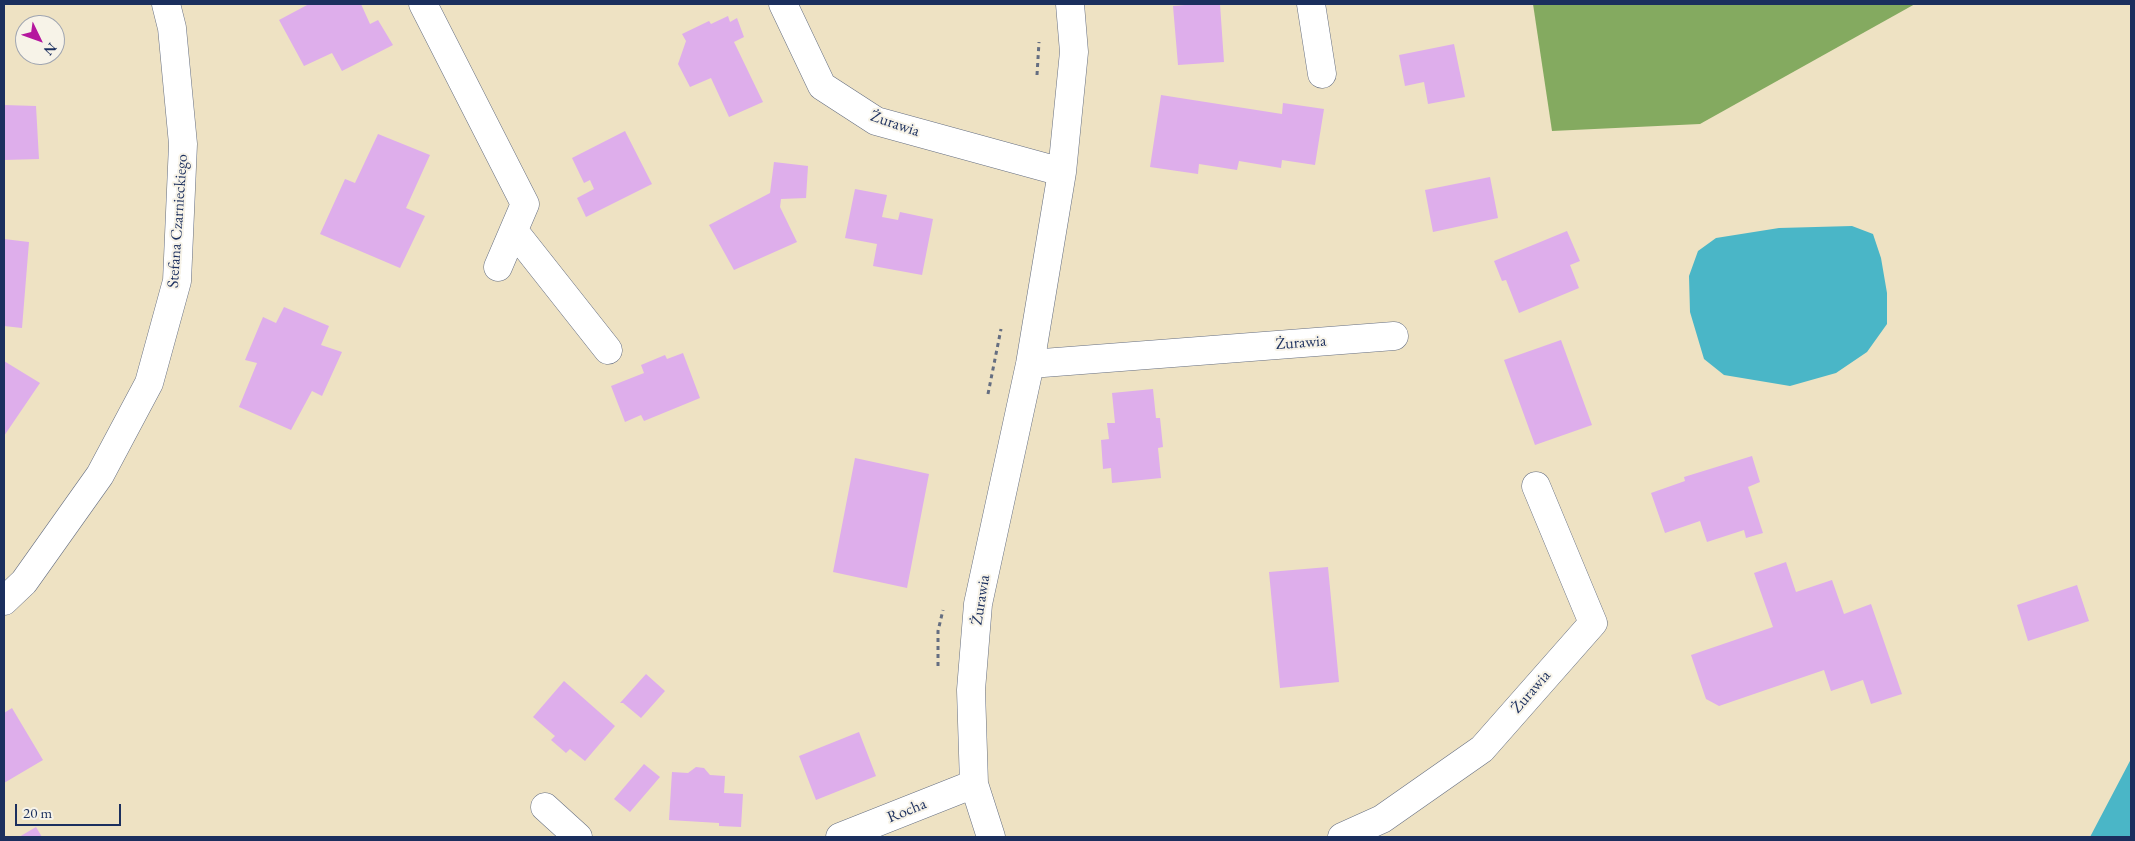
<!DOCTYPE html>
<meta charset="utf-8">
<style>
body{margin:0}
#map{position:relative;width:2135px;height:841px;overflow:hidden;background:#eee2c3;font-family:"EB Garamond",serif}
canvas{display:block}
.frame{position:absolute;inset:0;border:5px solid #1b2f5e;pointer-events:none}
.north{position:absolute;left:15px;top:15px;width:50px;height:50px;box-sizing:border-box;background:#f7f3e8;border:1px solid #9fa5b1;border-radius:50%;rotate:132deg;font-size:14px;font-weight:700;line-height:20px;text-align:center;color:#1b2f5e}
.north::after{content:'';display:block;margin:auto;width:18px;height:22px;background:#b5179e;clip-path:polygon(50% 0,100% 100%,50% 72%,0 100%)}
.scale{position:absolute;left:15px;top:804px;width:106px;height:22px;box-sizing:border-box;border:2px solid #1b2f5e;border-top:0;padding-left:6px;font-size:15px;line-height:18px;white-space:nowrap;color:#1b2f5e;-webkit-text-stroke:4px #f7f3e8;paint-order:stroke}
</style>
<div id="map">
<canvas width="2135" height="841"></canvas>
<div class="frame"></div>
<div class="north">N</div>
<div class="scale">20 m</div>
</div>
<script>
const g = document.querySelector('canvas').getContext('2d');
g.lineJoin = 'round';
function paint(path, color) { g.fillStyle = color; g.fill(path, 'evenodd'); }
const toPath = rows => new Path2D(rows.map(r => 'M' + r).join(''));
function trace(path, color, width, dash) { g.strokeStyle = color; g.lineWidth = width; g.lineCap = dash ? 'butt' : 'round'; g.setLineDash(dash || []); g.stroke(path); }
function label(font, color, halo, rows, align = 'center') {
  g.font = font + ' "EB Garamond",serif'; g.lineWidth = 4; g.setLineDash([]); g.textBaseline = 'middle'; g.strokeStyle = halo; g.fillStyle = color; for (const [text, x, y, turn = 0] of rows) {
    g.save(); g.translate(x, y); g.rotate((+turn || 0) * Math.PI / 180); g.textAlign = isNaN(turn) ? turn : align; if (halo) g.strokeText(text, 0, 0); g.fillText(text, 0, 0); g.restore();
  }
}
paint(toPath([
 [1533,4,1915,4,1700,124,1552,131]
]), '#84aa60');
paint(toPath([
 [1852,226,1873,234,1881,258,1887,293,1887,324,1867,352,1836,373,1790,386,1724,375,1704,359,1690,312,1689,276,1698,251,1716,238,1779,228],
 [2131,759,2131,837,2090,837]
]), '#4ab6c7');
paint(toPath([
 [309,4,361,4,370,24,378,20,393,45,342,71,332,53,304,66,279,20],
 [1197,4,1220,4,1224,62,1178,65,1173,6],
 [728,16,730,22,737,18,744,37,734,42,763,102,729,117,711,78,690,87,678,64,686,41,682,34,709,21,711,24],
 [1454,44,1465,97,1428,104,1424,82,1405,86,1399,55],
 [1161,95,1282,114,1283,103,1324,109,1315,165,1282,160,1281,168,1239,161,1237,170,1199,164,1198,174,1150,167],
 [4,105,36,106,39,159,4,160],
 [625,131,652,184,586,217,577,198,594,189,590,180,584,183,572,158],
 [378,134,430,155,406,208,425,216,400,268,320,234,345,179,355,183],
 [774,162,808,166,806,198,781,199,780,207,797,242,734,270,709,225,770,193],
 [1490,177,1498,218,1433,232,1425,190],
 [855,189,887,195,882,217,898,220,900,212,933,219,922,275,873,266,877,244,845,238],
 [1567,231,1580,261,1570,265,1579,288,1519,313,1506,280,1502,281,1494,261],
 [4,239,29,242,22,328,4,326],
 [284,307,329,326,321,345,342,352,322,396,312,391,291,430,239,407,257,363,245,360,263,317,276,323],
 [1561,340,1592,425,1535,445,1504,360],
 [683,353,700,398,644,421,641,415,625,422,611,386,644,373,641,365,665,355,667,359],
 [4,361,40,383,4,436],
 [1153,389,1156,418,1160,418,1163,447,1158,448,1161,478,1112,483,1111,468,1103,469,1101,440,1109,439,1107,423,1115,423,1112,393],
 [1752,456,1760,482,1748,487,1763,533,1746,538,1744,530,1707,542,1700,521,1665,533,1651,493,1685,481,1684,477],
 [855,458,929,474,907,588,833,572],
 [1786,562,1796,592,1832,580,1844,614,1871,604,1902,694,1871,704,1863,680,1831,691,1824,670,1719,706,1706,699,1691,655,1773,627,1754,573],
 [1328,567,1339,682,1280,688,1269,572],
 [2077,585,2089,621,2028,641,2017,605],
 [646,674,665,691,641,718,623,703,620,703],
 [564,681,615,726,585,761,570,749,566,753,551,740,555,736,533,717],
 [12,708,43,760,4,783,4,713],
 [859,732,876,776,816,800,799,756],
 [644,764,660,777,630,812,614,799],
 [696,767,704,768,710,775,725,776,724,793,743,794,741,827,719,826,719,823,669,820,672,772,688,773],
 [36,827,42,837,19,837]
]), '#deaeeb');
const minor = toPath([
 [423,4,525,204,498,267],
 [783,4,822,86,876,121,1062,172],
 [1311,4,1322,74],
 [514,231,608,350],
 [1030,364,1394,336],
 [4,601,24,582,100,475,149,383,177,281,183,144,172,28,166,4],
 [545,807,578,837],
 [840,837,974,784],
 [991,837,974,784,971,690,978,604,1030,364,1062,172,1074,52,1070,4],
 [1342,837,1382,819,1482,749,1593,623,1536,486]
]);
trace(minor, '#656e81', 29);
trace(toPath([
 [1037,75,1039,42],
 [988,394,1001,329],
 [938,666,938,631,943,610]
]), '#656e81', 3, [4, 4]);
trace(minor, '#fff', 28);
label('16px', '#1b2f5e', '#f7f3e8', [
 ["Żurawia",895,124,19],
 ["Stefana Czarnieckiego",178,221,-86],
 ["Żurawia",1301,343,-4],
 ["Żurawia",981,600,-81],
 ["Żurawia",1531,692,-49],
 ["Rocha",907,811,-22]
]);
</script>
